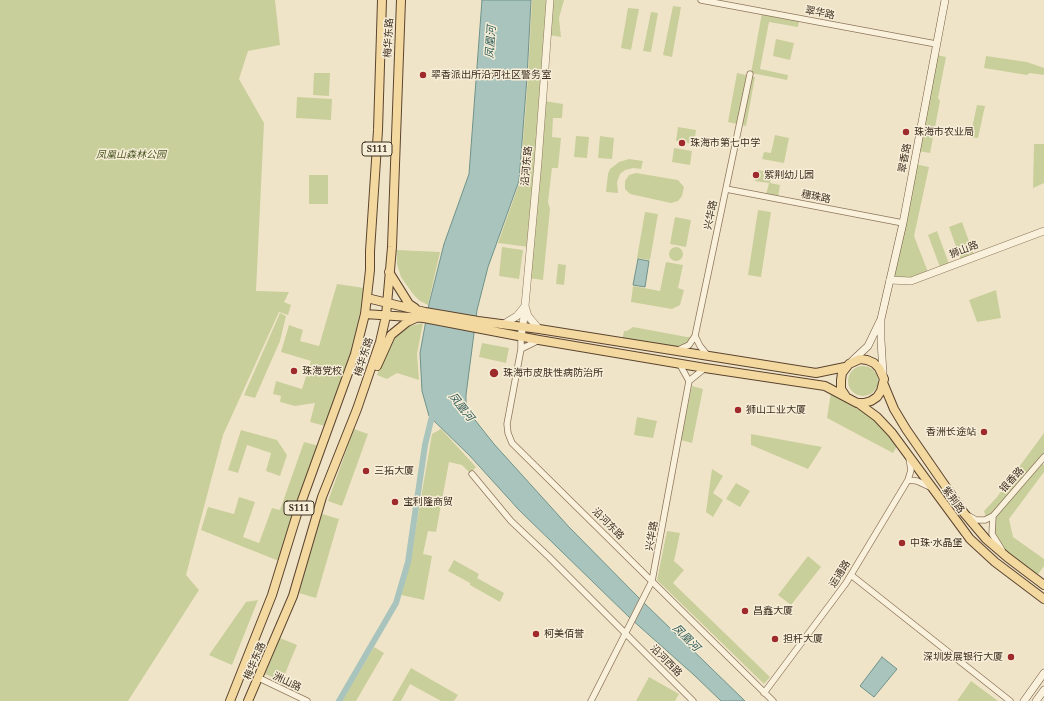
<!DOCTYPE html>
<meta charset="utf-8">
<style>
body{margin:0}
canvas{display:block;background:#f0e4c8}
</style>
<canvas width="1044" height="701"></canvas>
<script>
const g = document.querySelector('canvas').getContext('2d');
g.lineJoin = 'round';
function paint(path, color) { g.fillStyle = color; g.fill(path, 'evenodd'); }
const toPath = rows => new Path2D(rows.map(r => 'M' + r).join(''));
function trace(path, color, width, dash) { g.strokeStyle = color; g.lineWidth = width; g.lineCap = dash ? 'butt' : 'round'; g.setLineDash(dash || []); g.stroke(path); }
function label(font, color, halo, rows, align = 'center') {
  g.font = font + ' "Noto Serif","Noto Sans SC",serif'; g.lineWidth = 3; g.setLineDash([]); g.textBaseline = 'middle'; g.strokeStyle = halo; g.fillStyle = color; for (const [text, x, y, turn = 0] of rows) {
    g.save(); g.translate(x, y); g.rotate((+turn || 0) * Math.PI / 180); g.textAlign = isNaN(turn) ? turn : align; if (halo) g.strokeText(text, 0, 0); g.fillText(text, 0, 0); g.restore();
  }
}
paint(toPath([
 [0,0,275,0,280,45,248,51,239,79,264,123,256,291,289,292,284,302,291,305,288,315,279,312,223,435,186,575,199,590,128,701,0,701],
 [532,0,549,0,529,247,498,243,520,181,528,77],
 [551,0,564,0,559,18,561,37,549,35],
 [673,6,681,7,672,57,663,55],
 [628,8,639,9,631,50,621,48],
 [651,12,658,13,651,52,643,51],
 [762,13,799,21,798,27,769,22,760,69,788,75,787,80,751,73],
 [776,39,794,43,790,60,773,56],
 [937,55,946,57,938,98,940,101,930,153,918,151],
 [986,56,1027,62,1044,68,1044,75,1030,73,1027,75,984,68],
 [314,73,330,73,329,96,313,95],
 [737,73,755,77,746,126,728,122],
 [297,97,332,99,331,120,296,118],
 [544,101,563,104,562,118,553,118,552,137,561,138,558,168,552,168,548,202,550,209,543,280,529,278],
 [977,105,985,106,978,138,970,137],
 [678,127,696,130,694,144,676,141],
 [775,135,789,138,784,163,762,159,764,152,771,153],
 [576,136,589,137,587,158,574,157],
 [600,136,614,138,612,159,598,158],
 [1034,144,1044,144,1044,183,1033,188],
 [674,148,692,151,690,165,672,162],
 [629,159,643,161,641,169,633,168,625,170,620,174,617,182,618,193,606,192,608,174,610,169,619,162],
 [915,164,929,167,914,236,928,272,911,278,892,277],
 [757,170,772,172,770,183,780,185,778,198,766,195,769,183,755,181],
 [636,173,678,180,684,187,682,196,678,201,671,203,630,194,625,189,625,181,629,175],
 [309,175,328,175,328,204,309,204],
 [758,210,771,212,761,277,748,275],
 [645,212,658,214,650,260,637,258],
 [675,217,691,220,686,247,670,244],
 [962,222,974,255,961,260,949,227],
 [937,231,949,264,940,267,928,235],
 '669 254a7 7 0 1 1 14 0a7 7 0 1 1-14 0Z',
 [502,247,523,250,519,279,499,276],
 [397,250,440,252,428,305,420,301,413,294,401,277,397,264],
 [666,262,683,265,678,288,684,290,680,305,672,309,631,302,633,286,660,291],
 [558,264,566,265,564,285,556,284],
 [337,284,364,288,362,313,351,353,325,426,310,422,315,403,295,406,280,402,281,396,273,394,276,381,302,389,311,361,281,352,289,325,303,330,300,341,319,346],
 [996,290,1001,318,977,322,969,300],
 [280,313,286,316,280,341,255,398,244,395],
 [423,323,417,354,419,380,397,373,387,379,377,375,388,346,396,336,410,326],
 [633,327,687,337,693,337,688,344,675,350,622,341,624,331,627,331],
 [482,343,509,348,506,363,479,357],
 '848 381a15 15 0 1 1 30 0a15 15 0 1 1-30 0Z',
 [692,386,703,389,692,443,681,440],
 [831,392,875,420,897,446,893,453,827,418],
 [637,417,657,421,653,438,634,435],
 [354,429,368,434,342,506,328,501],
 [441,429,476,467,470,473,462,465,449,462,436,532,428,531,423,554,432,556,424,600,401,595,410,562,432,434],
 [241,430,277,440,287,455,280,476,266,471,271,453,247,445,238,473,228,470],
 [1044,433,1044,454,1040,460,992,515,986,517,984,511,997,497],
 [751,434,822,447,808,469,751,445],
 [304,442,319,446,279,561,201,530,208,507,234,514,239,497,255,502,243,537,259,543,272,508,280,510],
 [1041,463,1044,465,1044,472,1009,519,1013,537,1044,559,1044,566,1036,577,1008,555,993,534,994,516],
 [712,469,723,476,713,493,723,500,713,517,706,512],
 [736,483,750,491,740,507,726,499],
 [322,514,339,519,316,598,299,593],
 [667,531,680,533,674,561,684,570,673,583,770,677,764,684,657,580],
 [808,556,821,567,791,605,778,595],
 [454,560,479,574,477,578,504,593,500,602,470,585,470,583,448,571],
 [258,600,232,665,209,655,246,602],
 [280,638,297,645,282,681,265,674],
 [374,647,384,653,356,701,342,701],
 [411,668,458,695,454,701,441,701,410,684,401,701,392,701],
 [649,677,679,694,675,701,636,701],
 [971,681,998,701,957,701]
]), '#c9cf9b');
const water = toPath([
 [482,0,531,0,527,77,519,181,488,267,477,310,466,395,466,404,475,420,494,444,569,527,640,599,745,701,721,701,694,675,630,618,519,510,470,456,429,416,422,391,420,353,429,304,444,244,469,174,482,0],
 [638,259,649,261,645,287,633,285,638,259],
 [882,657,897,669,874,697,860,686,882,657]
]);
paint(water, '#a9c4bc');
trace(water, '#6f938a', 1);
trace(toPath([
 [339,701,396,603,408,562,425,445,433,412]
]), '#a9c4bc', 6);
const minor = toPath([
 [701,0,936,44],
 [726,189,903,223],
 [521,337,521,349],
 [539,340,521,349,507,424,508,433,512,443,773,701],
 [678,350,689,345,695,336],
 [708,356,700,346,695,336,750,74],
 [679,363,689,381],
 [472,474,511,521,549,557,693,701],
 [908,480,917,481,930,487],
 [969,516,976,520,985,520,993,516,1044,457],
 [993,516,992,534,1002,550],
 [851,575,1010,701],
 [259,678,307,701],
 [764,693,846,583,908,480,911,470,909,458],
 [591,701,652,581,689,381,705,368]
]);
const tertiary = toPath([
 [890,280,911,281,1044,231],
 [504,324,517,316,525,306],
 [539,329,528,316,525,306,538,162,550,0],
 [521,337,525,310]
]);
const secondary = toPath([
 [852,361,868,346,880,321],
 [883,374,881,340,881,319,903,223,945,0],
 [1024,701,1044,673],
 [1036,701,1044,690]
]);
const primary = toPath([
 [389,272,409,304,415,308],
 [367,298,425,312,478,321,539,329,816,373,845,367],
 [365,314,424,318,539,340,705,368,825,386,857,403,864,403,871,401,877,397,881,391,884,379,879,368,874,363,867,360,860,359,849,364,842,373,841,380,841,389,845,395],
 [377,366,391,335,407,322,416,318],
 [884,385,894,409,906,429,964,513,986,539,1007,557,1044,585],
 [858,403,877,417,892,433,970,539,995,562,1044,599],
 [230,701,272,595,297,514,355,354,365,314,370,270,370,251,378,130,382,0],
 [248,701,293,596,322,497,357,409,380,342,386,316,392,247,401,0]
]);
trace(minor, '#8d765c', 7);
trace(tertiary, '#8d765c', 8);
trace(secondary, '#6f573f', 8);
trace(primary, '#5b4430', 10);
trace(minor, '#faf1dc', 5.5);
trace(tertiary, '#faf1dc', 7);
trace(secondary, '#faf1dc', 7);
trace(primary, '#f3d9a0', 8);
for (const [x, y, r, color] of [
 [423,75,4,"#9e2a2b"],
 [906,132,4,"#9e2a2b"],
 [682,143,4,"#9e2a2b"],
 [756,175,4,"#9e2a2b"],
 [294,371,4,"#9e2a2b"],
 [494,373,5,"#9e2a2b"],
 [738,410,4,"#9e2a2b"],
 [984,432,4,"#9e2a2b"],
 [366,471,4,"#9e2a2b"],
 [395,502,4,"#9e2a2b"],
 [902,543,4,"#9e2a2b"],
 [745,611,4,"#9e2a2b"],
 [536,634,4,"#9e2a2b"],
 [775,639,4,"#9e2a2b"],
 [1011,657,4,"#9e2a2b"]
]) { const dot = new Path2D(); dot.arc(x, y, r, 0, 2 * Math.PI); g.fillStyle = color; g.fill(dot); trace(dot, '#f7eed8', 1.5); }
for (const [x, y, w] of [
 [377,149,30],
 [299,508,30]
]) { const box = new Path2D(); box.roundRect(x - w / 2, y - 7, w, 14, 3); g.fillStyle = '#f7eed8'; g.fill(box); trace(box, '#3d2e20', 1); }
label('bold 9px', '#3d2e20', null, [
 ["S111",377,149],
 ["S111",299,508]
]);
label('10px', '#3d2e20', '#f7eed8', [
 ["翠华路",820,13,11],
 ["梅华东路",389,38,-87],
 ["翠香路",905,158,-79],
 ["沿河东路",527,166,-85],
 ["穗珠路",816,197,11],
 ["兴华路",711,215,-78],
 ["狮山路",964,250,-21],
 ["梅华东路",364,357,-72],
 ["银香路",1012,480,-48],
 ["紫荆路",953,500,54],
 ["沿河东路",608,524,45],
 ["兴华路",652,536,-80],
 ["运通路",840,574,-57],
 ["梅华东路",255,661,-67],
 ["沿河西路",666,661,45],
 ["洲山路",287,682,25]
]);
label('10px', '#3d2e20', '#f7eed8', [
 ["翠香派出所沿河社区警务室",431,75],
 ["珠海市农业局",914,132],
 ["珠海市第七中学",690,143],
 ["紫荆幼儿园",764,175],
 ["珠海党校",302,371],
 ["珠海市皮肤性病防治所",503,373],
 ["狮山工业大厦",746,410],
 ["香洲长途站",976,432,"right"],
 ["三拓大厦",374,471],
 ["宝利隆商贸",403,502],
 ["中珠·水晶堡",910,543],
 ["昌鑫大厦",753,611],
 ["柯美佰誉",544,634],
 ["担杆大厦",783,639],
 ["深圳发展银行大厦",1003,657,"right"]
], 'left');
label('italic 10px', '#4d5a26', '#f7eed8', [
 ["凤凰山森林公园",131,155]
]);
label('italic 11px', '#2f5d5a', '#f7eed8', [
 ["凤凰河",491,42,-86],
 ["凤凰河",461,407,51],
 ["凤凰河",686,638,45]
]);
</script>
